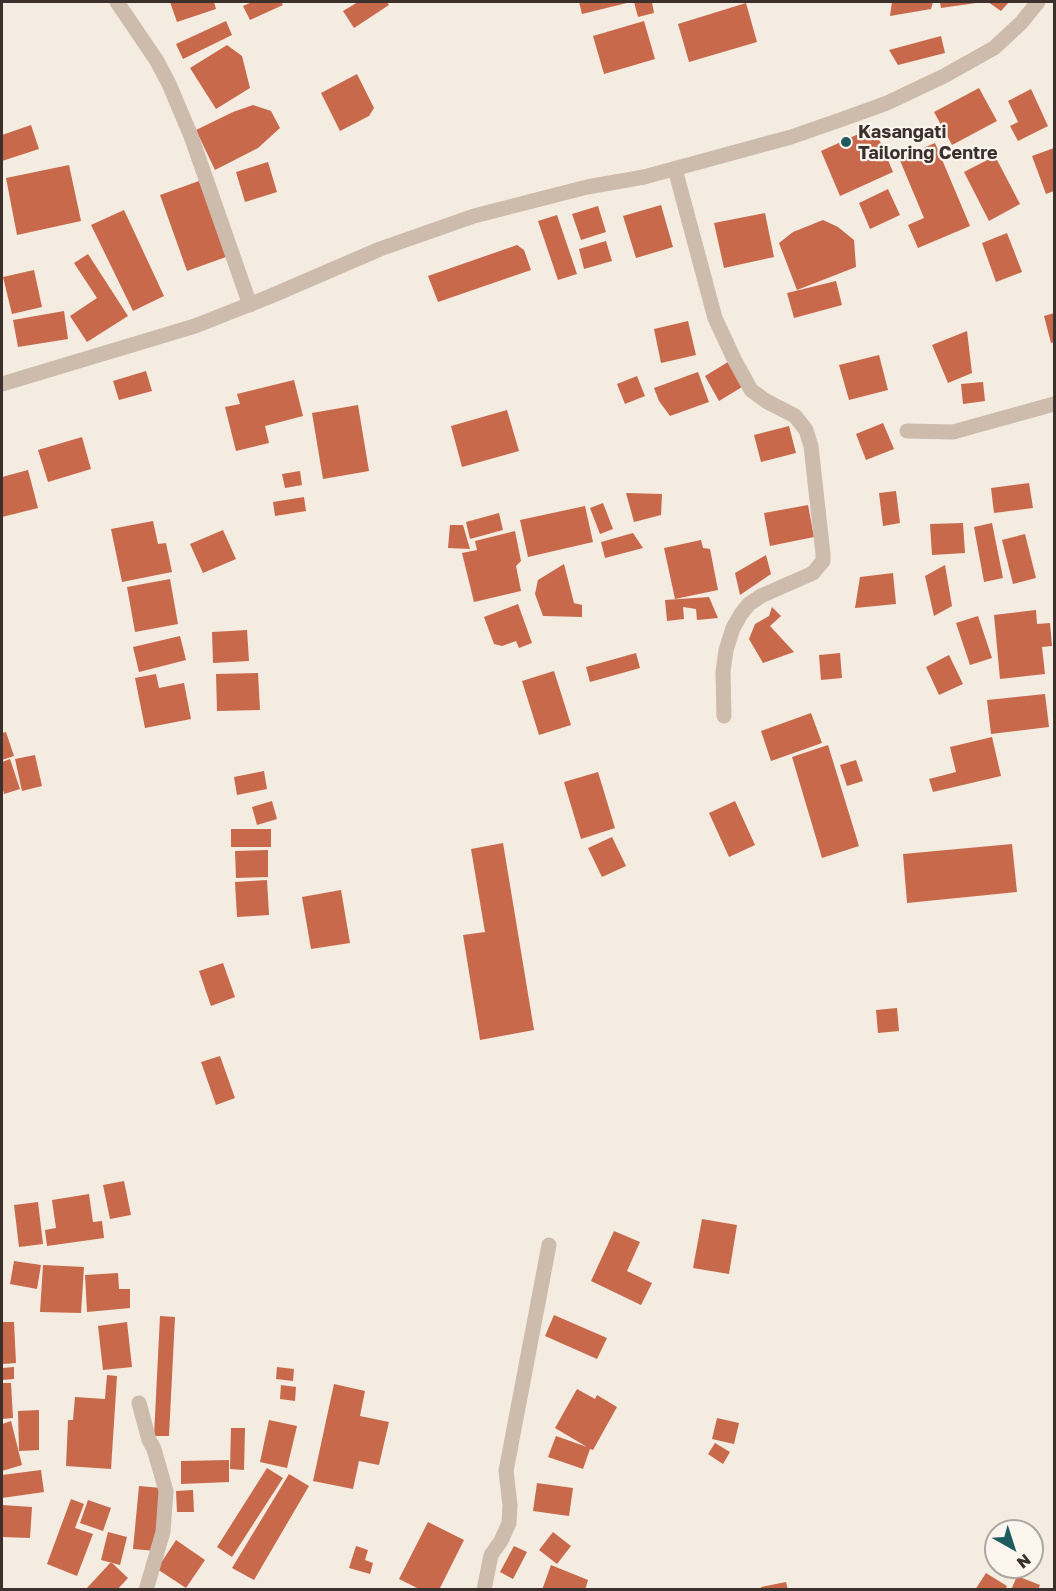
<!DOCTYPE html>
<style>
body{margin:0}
#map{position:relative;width:1056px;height:1591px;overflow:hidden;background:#f4ebe1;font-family:"Golos Text",sans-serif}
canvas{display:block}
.frame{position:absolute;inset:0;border:3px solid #3b302b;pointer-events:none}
.north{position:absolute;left:984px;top:1519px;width:60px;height:60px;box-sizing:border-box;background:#fbf5ee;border:2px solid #aea6a0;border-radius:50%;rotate:141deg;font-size:16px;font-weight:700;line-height:24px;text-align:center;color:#3b302b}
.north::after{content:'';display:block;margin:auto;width:21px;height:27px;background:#1f5a5e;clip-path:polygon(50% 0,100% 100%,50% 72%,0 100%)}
</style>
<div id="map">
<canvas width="1056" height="1591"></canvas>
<div class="frame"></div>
<div class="north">N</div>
</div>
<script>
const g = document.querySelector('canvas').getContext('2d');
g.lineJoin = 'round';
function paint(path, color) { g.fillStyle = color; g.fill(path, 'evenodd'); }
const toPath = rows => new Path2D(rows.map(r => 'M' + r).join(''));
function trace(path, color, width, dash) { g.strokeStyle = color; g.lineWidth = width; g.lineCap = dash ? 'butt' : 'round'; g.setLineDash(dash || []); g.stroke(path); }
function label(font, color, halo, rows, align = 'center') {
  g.font = font + ' "Golos Text",sans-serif'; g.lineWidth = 4.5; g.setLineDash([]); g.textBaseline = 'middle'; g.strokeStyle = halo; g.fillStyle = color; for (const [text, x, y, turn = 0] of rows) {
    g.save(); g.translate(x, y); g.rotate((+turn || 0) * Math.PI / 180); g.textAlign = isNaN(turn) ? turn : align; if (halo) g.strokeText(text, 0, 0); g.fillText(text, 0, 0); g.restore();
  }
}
paint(toPath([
 [170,2,214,2,216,9,177,22],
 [252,2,281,2,283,5,250,20,243,6],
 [358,2,387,2,389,5,354,28,343,11],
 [579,2,631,2,582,14],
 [634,2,652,2,654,13,638,17],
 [892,2,933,2,931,9,890,16],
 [940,2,976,2,976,3,941,8],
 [988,2,1009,2,1001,11],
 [746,3,757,42,689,62,678,24],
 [226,21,232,35,183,59,176,44],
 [644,21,655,59,604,74,593,36],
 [941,36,945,53,898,65,889,50],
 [227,45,242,56,250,88,216,109,190,68],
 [357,74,374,108,369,116,340,131,321,93],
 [979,88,997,121,952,145,934,112],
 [1031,89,1048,126,1018,141,1010,126,1018,122,1008,101],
 [253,105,271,111,280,128,258,148,215,170,196,130,233,112],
 [31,125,39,149,2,161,2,135],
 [874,127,893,172,840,196,821,151],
 [935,143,970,226,918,248,908,225,924,218,899,158],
 [1054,148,1054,191,1046,194,1032,156],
 [995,156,1020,204,989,221,964,172],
 [268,162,277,192,245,202,236,172],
 [69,165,81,221,17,235,6,178],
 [199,181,226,257,187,271,160,195],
 [888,189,900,215,870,229,859,203],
 [661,205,673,247,636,258,623,216],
 [598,206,606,232,581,240,572,214],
 [124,210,164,296,133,311,91,225],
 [765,213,774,257,724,268,714,223],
 [557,215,577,274,558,280,538,221],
 [823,220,838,227,854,240,856,267,797,290,779,243,793,232],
 [1007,233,1022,272,996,282,982,243],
 [606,241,612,261,584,269,579,249],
 [517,245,524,250,531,270,438,302,428,276],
 [88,254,128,316,87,342,70,316,97,298,74,263],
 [34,270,42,307,12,314,3,277],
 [836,281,842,305,794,318,787,293],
 [64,311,68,339,18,347,13,320],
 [1054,313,1054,342,1051,343,1044,316],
 [688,321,696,355,661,363,654,329],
 [967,331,972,373,948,383,932,345],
 [879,355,888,390,849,400,839,365],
 [728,362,742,387,719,401,705,376],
 [146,371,152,391,119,400,113,381],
 [698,372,709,402,670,416,659,401,654,388],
 [637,376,645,396,625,404,617,384],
 [294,380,303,416,265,426,269,443,236,451,225,407,240,404,237,394],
 [983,382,985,401,963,404,961,384],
 [358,405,369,471,323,479,312,413],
 [507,410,519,451,462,467,451,426],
 [883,423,894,449,866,460,856,434],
 [789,426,796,453,761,462,754,435],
 [82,437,91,469,48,482,38,450],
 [28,470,38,508,2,517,2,477],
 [300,471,302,485,285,488,282,474],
 [1029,483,1033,508,994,513,991,488],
 [896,491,900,523,883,526,879,493],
 [626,493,662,494,661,515,634,522],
 [304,497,306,511,275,516,273,502],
 [603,503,613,529,600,534,590,508],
 [808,505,814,537,770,546,764,513],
 [585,506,593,542,528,557,520,520],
 [499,513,503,530,470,539,466,522],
 [153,521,158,544,166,543,172,572,122,582,111,529],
 [963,523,965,553,932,555,930,524],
 [992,523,1003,578,984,582,974,527],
 [450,525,463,525,470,549,448,548],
 [223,530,236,559,203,573,190,544],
 [515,531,521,561,516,566,521,591,474,602,462,553,477,550,475,541],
 [633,533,643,548,605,558,601,542],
 [1025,534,1036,578,1013,584,1002,540],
 [701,540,703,548,710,549,718,590,675,599,664,548],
 [766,555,771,574,740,595,735,573],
 [564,564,574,603,582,605,582,617,543,616,535,594,538,580],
 [945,565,952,606,934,616,925,576],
 [893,573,896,604,855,608,860,577],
 [170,579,178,624,135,632,127,587],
 [709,597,718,618,697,620,696,609,683,607,684,619,667,621,665,600],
 [518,604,532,643,519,648,516,641,502,646,494,644,484,617],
 [772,607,781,616,770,626,794,652,763,663,749,639,755,624,769,616],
 [1036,610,1037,624,1050,623,1052,646,1042,647,1045,674,1000,679,994,615],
 [978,616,992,658,970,665,956,623],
 [247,630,249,661,213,663,212,632],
 [180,636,186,660,139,672,133,647],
 [636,653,640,668,590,682,586,667],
 [840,653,842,678,821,680,819,655],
 [949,655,963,684,939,695,926,667],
 [554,671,571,725,539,735,522,681],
 [258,673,260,710,217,711,216,674],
 [156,674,159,688,184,683,191,719,145,728,135,678],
 [1045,694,1049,727,991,734,987,700],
 [811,713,822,743,771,761,761,731],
 [6,732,14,756,2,760,2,733],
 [992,737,1001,776,933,792,929,779,956,772,950,747],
 [828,745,859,846,822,858,792,757],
 [35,755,42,786,22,791,15,759],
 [10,759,20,789,4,794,2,786,2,762],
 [856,760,863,781,847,786,840,765],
 [264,771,267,789,237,795,234,777],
 [598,772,615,828,581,839,564,782],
 [272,801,277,819,257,825,252,807],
 [735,801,755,845,729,857,709,813],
 [231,829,271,829,271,847,231,847],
 [612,837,626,866,602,877,588,848],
 [503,843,534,1030,480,1040,463,935,485,932,471,849],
 [1012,844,1017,892,907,903,903,854],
 [268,850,268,877,236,878,235,851],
 [267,880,269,915,237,917,235,882],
 [341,890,350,943,311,949,302,897],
 [223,963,235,997,211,1006,199,971],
 [897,1008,899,1031,878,1033,876,1010],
 [220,1056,235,1098,216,1105,201,1062],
 [124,1181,131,1215,110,1219,103,1185],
 [89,1194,93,1222,102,1221,104,1238,47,1246,45,1230,56,1228,52,1200],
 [38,1202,43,1244,19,1247,14,1205],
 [702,1219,737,1225,729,1274,693,1268],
 [614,1231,640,1242,627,1271,652,1283,641,1305,591,1281],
 [14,1261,41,1265,37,1289,10,1284],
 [43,1265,84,1267,81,1313,40,1312],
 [118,1273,119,1289,130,1289,130,1308,87,1312,85,1275],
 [554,1315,607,1338,597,1359,545,1336],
 [160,1316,175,1317,169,1436,154,1436],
 [2,1322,14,1322,16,1363,2,1364],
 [127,1322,132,1367,103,1370,98,1326],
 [14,1367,14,1379,2,1380,2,1368],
 [277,1367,294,1369,293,1381,276,1379],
 [107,1375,117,1376,111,1469,66,1466,68,1420,73,1420,75,1397,105,1399],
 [2,1383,11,1383,13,1418,2,1419],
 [334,1384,365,1391,360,1416,389,1422,379,1465,359,1461,353,1489,313,1481],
 [281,1385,296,1387,295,1401,280,1399],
 [577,1389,595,1399,597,1395,617,1407,593,1450,590,1449,583,1469,548,1457,556,1436,587,1447,555,1428],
 [39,1410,39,1450,19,1451,18,1411],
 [717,1418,739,1423,734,1444,712,1439],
 [269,1420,297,1426,287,1468,260,1462],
 [11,1421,22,1465,2,1471,2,1424],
 [231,1428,245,1428,244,1470,230,1469],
 [715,1443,730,1452,723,1464,708,1454],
 [229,1460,229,1482,181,1484,181,1461],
 [267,1468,283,1478,232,1557,217,1547],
 [41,1470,44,1492,2,1498,2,1475],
 [289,1474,309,1486,254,1580,232,1568],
 [537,1483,573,1488,569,1516,533,1511],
 [139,1486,161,1488,156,1551,133,1549],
 [193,1490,194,1512,177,1512,176,1491],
 [71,1499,84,1504,75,1528,93,1534,77,1576,47,1564],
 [88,1500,111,1508,103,1531,80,1523],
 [2,1505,32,1507,30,1538,2,1537],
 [428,1522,464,1540,439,1590,421,1590,399,1579],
 [108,1532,127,1537,120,1565,101,1560],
 [553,1532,571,1546,557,1564,539,1550],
 [176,1540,205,1560,186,1588,157,1569],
 [356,1546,368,1550,365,1560,373,1563,370,1574,349,1568],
 [514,1546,527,1552,513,1579,500,1572],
 [111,1562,128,1578,117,1590,89,1590,87,1588],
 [551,1565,588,1580,585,1590,542,1590],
 [986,1573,1007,1586,1005,1590,975,1590],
 [1017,1576,1040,1585,1038,1590,1011,1590],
 [786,1582,788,1590,762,1590,761,1587]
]), '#c8694b');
trace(toPath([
 [117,2,157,61,169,84,191,136,250,305],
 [675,169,715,318,734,359,751,390,766,401,795,416,806,430,811,446,823,554,823,561,813,573,761,596,749,604,741,614,733,628,726,650,723,672,724,716],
 [2,384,195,326,271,296,380,249,474,216,587,187,644,177,791,137,840,120,887,103,944,76,994,48,1021,23,1038,2],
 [907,431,953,432,1054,404],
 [139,1403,149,1440,154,1449,166,1491,163,1532,146,1590],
 [484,1590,491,1555,501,1541,509,1523,510,1505,506,1471,549,1245]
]), '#cdbbac', 15);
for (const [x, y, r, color] of [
 [846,142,6,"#1f5a5e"]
]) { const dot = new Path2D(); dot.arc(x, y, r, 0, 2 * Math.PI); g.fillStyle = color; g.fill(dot); trace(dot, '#fbf5ee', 2); }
label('bold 18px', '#3b302b', '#fbf5ee', [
 ["Kasangati",858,132],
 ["Tailoring Centre",858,153]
], 'left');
</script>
